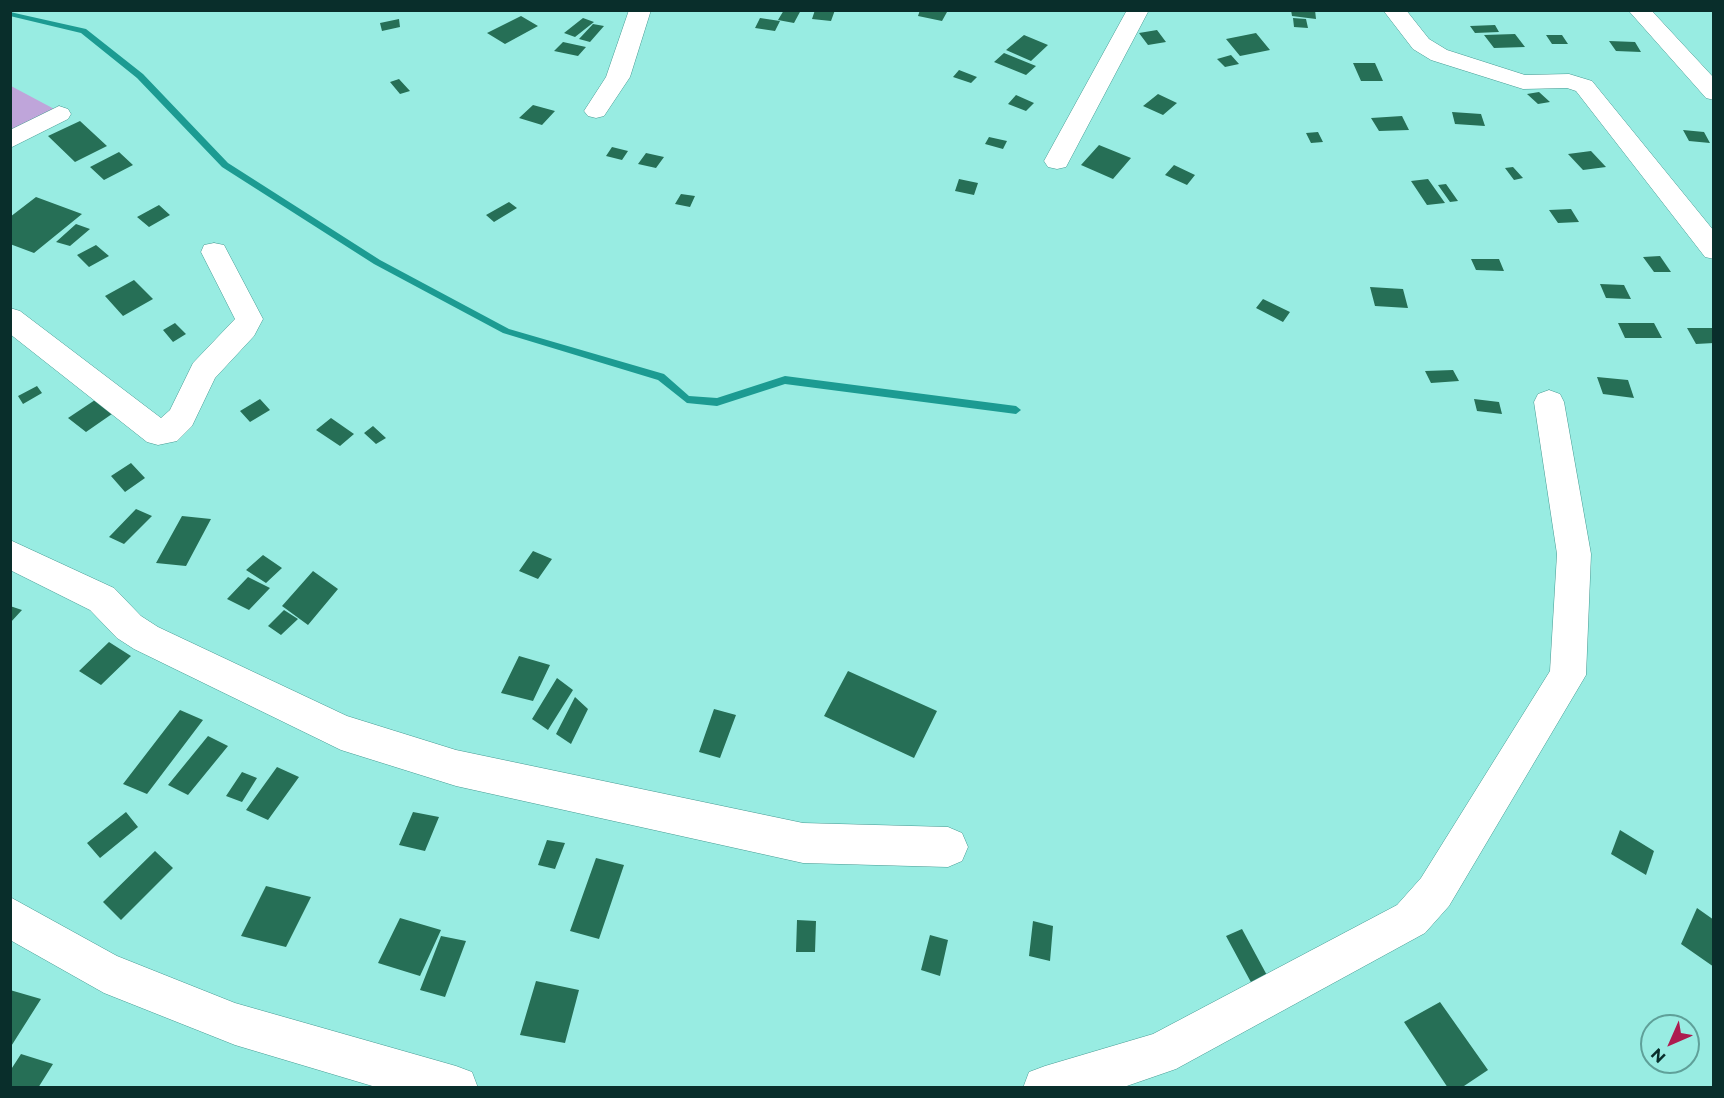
<!DOCTYPE html>
<style>
body{margin:0}
#map{position:relative;width:1724px;height:1098px;overflow:hidden;background:#98ece2;font-family:Montserrat,sans-serif}
canvas{display:block}
.frame{position:absolute;inset:0;border:12px solid #092e2b;pointer-events:none}
.north{position:absolute;left:1640px;top:1014px;width:60px;height:60px;box-sizing:border-box;background:#98ece2;border:2px solid #5fa099;border-radius:50%;rotate:225deg;font-size:16px;font-weight:700;line-height:24px;text-align:center;color:#092e2b}
.north::after{content:'';display:block;margin:auto;width:21px;height:27px;background:#ad1b4f;clip-path:polygon(50% 0,100% 100%,50% 72%,0 100%)}
</style>
<div id="map">
<canvas width="1724" height="1098"></canvas>
<div class="frame"></div>
<div class="north">N</div>
</div>
<script>
const g = document.querySelector('canvas').getContext('2d');
g.lineJoin = 'round';
function paint(path, color) { g.fillStyle = color; g.fill(path, 'evenodd'); }
const toPath = rows => new Path2D(rows.map(r => 'M' + r).join(''));
function trace(path, color, width, dash) { g.strokeStyle = color; g.lineWidth = width; g.lineCap = dash ? 'butt' : 'round'; g.setLineDash(dash || []); g.stroke(path); }
paint(toPath([
 [11,86,58,111,11,136]
]), '#bfa5da');
paint(toPath([
 [10,12,86,29,143,74,228,163,380,260,509,329,664,374,689,396,717,398,785,376,1016,406,1021,410,1016,414,785,384,717,406,687,403,658,380,503,333,374,264,222,167,137,78,81,33,10,16,10,12]
]), '#1c9b92');
paint(toPath([
 [784,10,801,10,794,23,778,20],
 [815,10,835,10,831,21,812,19],
 [920,10,938,10,947,12,942,21,918,16],
 [1291,10,1315,10,1316,19,1292,16],
 [521,16,538,26,505,44,487,33],
 [583,18,594,22,575,37,564,33],
 [760,18,780,21,775,31,755,28],
 [1293,18,1306,19,1308,28,1294,27],
 [399,19,400,27,382,31,380,23],
 [593,24,604,26,590,42,579,39],
 [1495,25,1499,32,1475,33,1470,26],
 [1157,30,1166,42,1148,45,1139,33],
 [1256,33,1270,50,1240,56,1226,39],
 [1515,34,1525,47,1494,48,1484,35],
 [1024,35,1048,45,1031,61,1006,50],
 [1546,35,1562,35,1568,44,1552,44],
 [1609,41,1635,42,1641,52,1616,51],
 [563,42,586,47,578,56,554,51],
 [1004,53,1036,66,1026,75,994,62],
 [1231,55,1239,64,1225,67,1217,59],
 [1353,63,1375,63,1383,81,1361,81],
 [959,70,977,77,971,83,953,77],
 [399,79,410,91,400,94,390,82],
 [1539,92,1550,102,1538,104,1527,94],
 [1158,94,1177,103,1163,115,1143,106],
 [1016,95,1034,103,1026,111,1008,104],
 [533,105,555,111,542,125,519,118],
 [1452,112,1481,114,1485,126,1455,124],
 [1402,116,1409,130,1379,131,1371,118],
 [80,121,107,146,75,162,48,136],
 [1683,130,1704,132,1710,143,1689,141],
 [1318,132,1323,142,1311,143,1306,133],
 [989,137,1007,141,1003,149,985,144],
 [1099,145,1131,158,1113,179,1081,165],
 [612,147,628,151,622,160,606,156],
 [1591,151,1606,167,1583,170,1568,154],
 [119,152,133,165,104,180,90,167],
 [646,153,664,157,656,168,638,164],
 [1174,165,1195,175,1187,185,1165,175],
 [1513,167,1523,178,1514,180,1505,168],
 [959,179,978,183,974,195,955,191],
 [1428,179,1445,203,1427,205,1411,181],
 [1446,184,1458,201,1450,202,1438,185],
 [681,194,695,196,690,207,675,204],
 [36,197,82,214,34,253,10,244,10,217],
 [509,202,517,208,494,222,486,215],
 [159,205,170,215,149,227,137,217],
 [1571,209,1579,222,1558,223,1549,210],
 [76,224,90,229,70,246,56,242],
 [96,245,109,256,89,267,77,255],
 [1660,256,1671,272,1654,272,1643,257],
 [1471,259,1499,259,1504,271,1476,270],
 [134,280,153,299,123,316,105,296],
 [1600,284,1624,285,1631,299,1606,298],
 [1370,287,1403,289,1408,308,1375,306],
 [1263,299,1290,312,1283,322,1256,308],
 [175,323,186,334,173,342,163,330],
 [1618,323,1654,323,1662,338,1625,338],
 [1687,328,1713,328,1714,343,1696,344],
 [1453,370,1459,381,1431,383,1425,371],
 [1597,377,1628,380,1634,398,1603,394],
 [37,386,42,393,23,404,18,396],
 [104,394,122,407,86,432,68,418],
 [260,399,270,410,250,422,240,411],
 [1474,399,1499,402,1502,414,1477,411],
 [331,418,354,434,340,446,316,430],
 [373,426,386,438,376,444,364,433],
 [131,463,145,478,125,492,111,476],
 [136,509,152,516,124,544,109,537],
 [182,516,211,519,186,566,156,563],
 [533,551,552,559,538,579,519,571],
 [263,555,282,568,266,583,246,570],
 [313,571,338,589,308,625,282,606],
 [248,577,270,588,249,610,227,599],
 [10,606,22,610,10,623],
 [284,610,298,619,281,635,268,626],
 [109,642,131,656,101,685,79,671],
 [519,656,550,665,533,701,501,693],
 [848,671,937,711,914,758,824,716],
 [557,678,573,690,548,730,532,719],
 [575,697,588,709,571,744,556,734],
 [714,709,736,715,720,758,699,752],
 [180,710,203,720,147,794,123,784],
 [208,736,228,746,188,795,168,785],
 [277,767,299,777,268,820,246,810],
 [242,772,257,778,242,802,226,796],
 [126,812,138,827,100,858,87,843],
 [413,812,439,817,425,851,399,845],
 [1620,830,1654,851,1646,875,1611,854],
 [547,840,565,843,555,869,538,865],
 [155,851,173,868,121,920,103,902],
 [596,858,624,865,599,939,570,931],
 [266,886,311,897,286,947,241,936],
 [1697,908,1714,920,1714,967,1681,944],
 [400,918,441,930,420,976,378,963],
 [797,920,816,921,815,952,796,952],
 [1033,921,1053,926,1050,961,1029,956],
 [1242,929,1269,979,1253,986,1226,936],
 [930,935,948,940,940,976,921,970],
 [441,936,466,941,445,997,420,990],
 [536,981,579,990,565,1043,520,1035],
 [10,990,41,999,10,1048],
 [1440,1002,1488,1070,1461,1088,1448,1088,1404,1022],
 [21,1054,53,1064,38,1088,10,1088,10,1071]
]), '#266f56');
const minor = toPath([
 [629,10,651,10,630,77,604,116,596,118,588,116,584,111,606,77,629,10],
 [1127,10,1149,10,1066,167,1057,169,1048,167,1044,161,1127,10],
 [1383,10,1406,10,1429,39,1447,50,1525,75,1569,74,1592,81,1714,231,1714,259,1705,257,1576,91,1567,88,1523,89,1431,60,1413,49,1383,10],
 [1628,10,1651,10,1714,78,1714,100,1706,98,1628,10],
 [59,106,68,109,71,114,68,119,10,148,10,130,59,106],
 [214,243,224,245,263,319,254,336,215,378,192,426,177,441,158,445,147,442,10,334,10,308,20,311,161,418,170,410,193,363,235,319,201,252,204,245,214,243],
 [1549,390,1560,394,1564,402,1591,554,1586,675,1449,906,1425,933,1176,1069,1121,1088,1023,1088,1029,1072,1045,1066,1153,1034,1397,905,1421,878,1550,671,1557,554,1534,402,1538,394,1549,390],
 [10,540,114,588,141,616,158,627,347,716,456,750,803,823,948,827,962,833,968,847,962,861,948,867,803,863,456,786,341,750,134,649,117,638,90,610,10,570,10,540],
 [10,897,117,956,235,1003,456,1066,472,1072,478,1088,379,1088,235,1045,104,993,10,940,10,897]
]);
trace(minor, '#469a92', 1);
paint(minor, '#fff');
</script>
